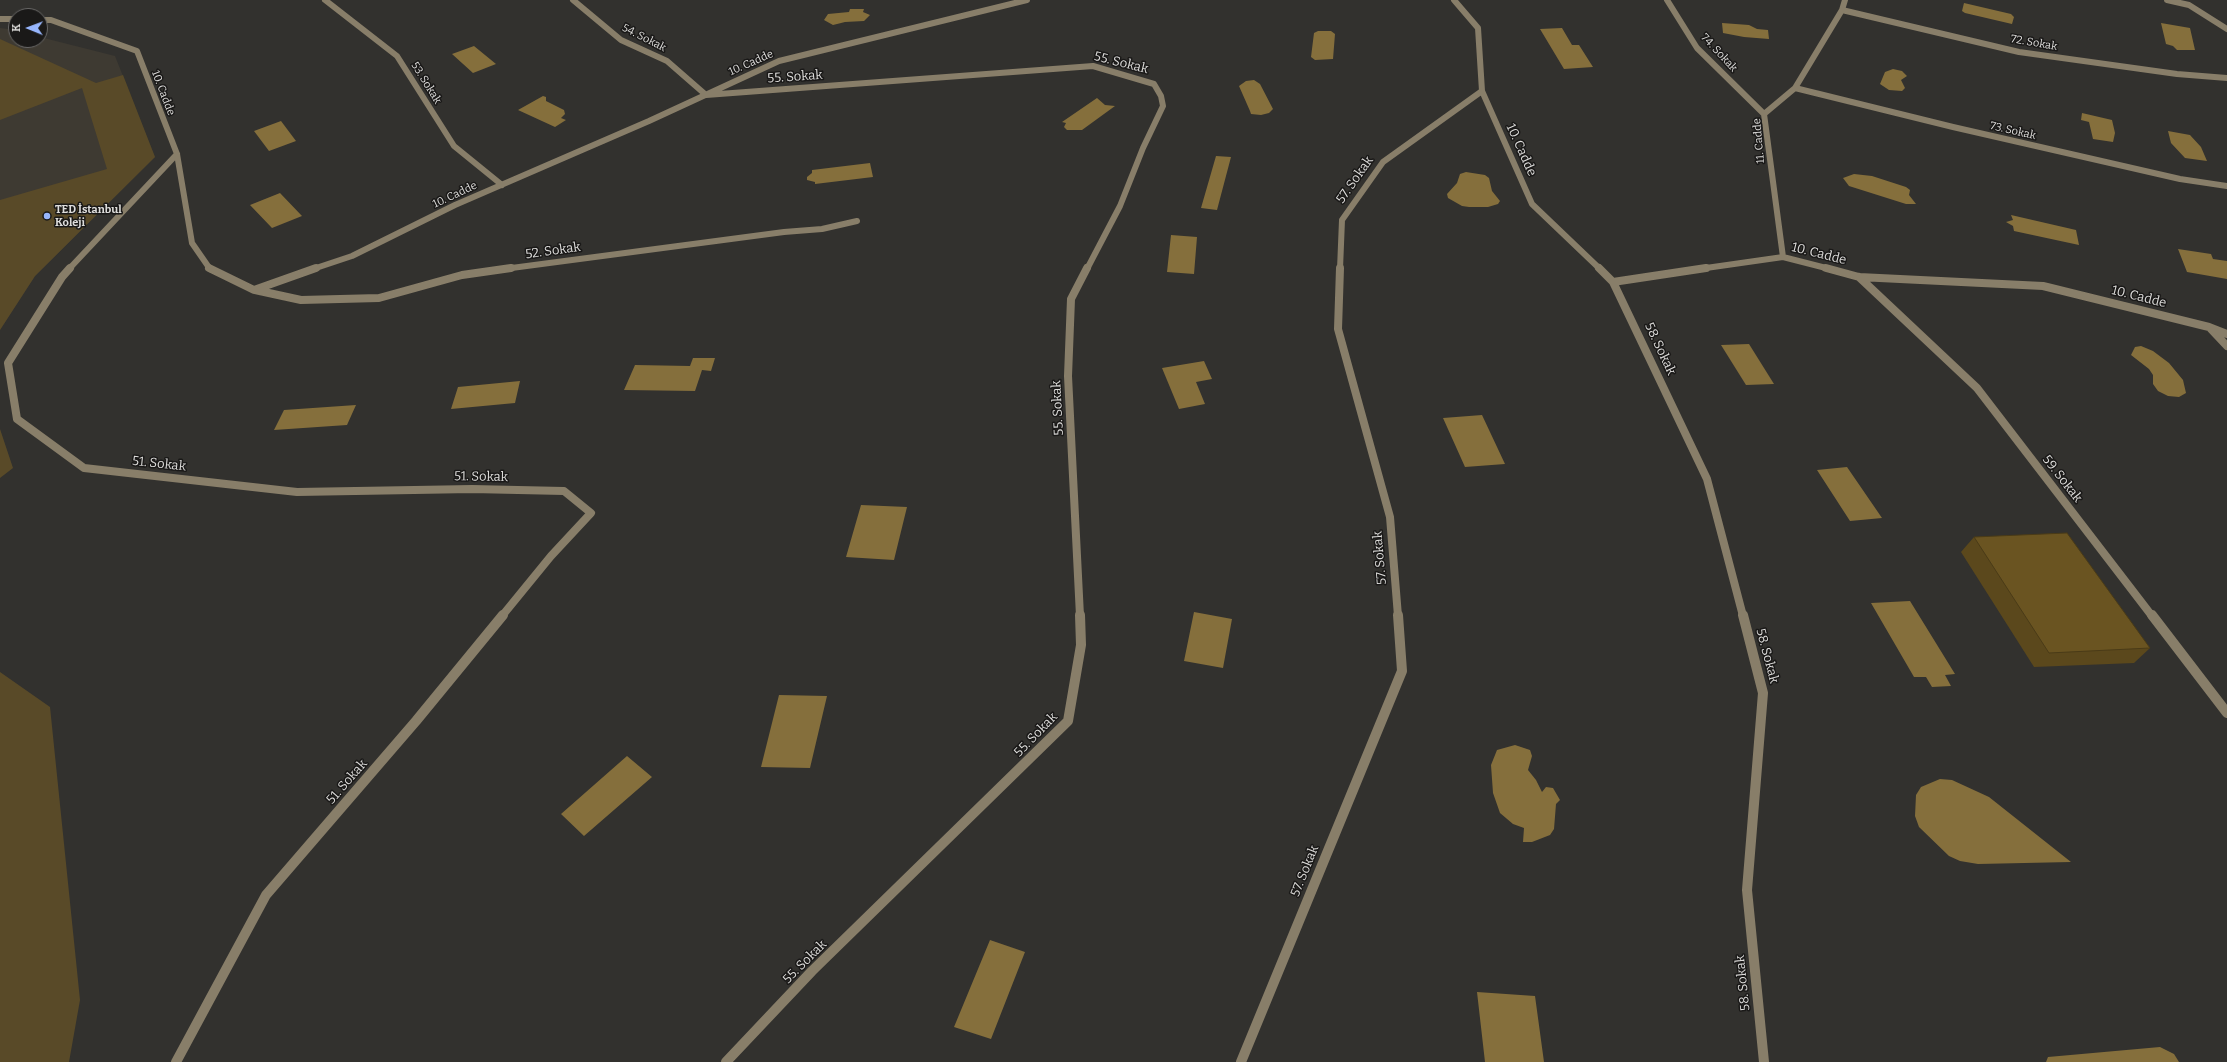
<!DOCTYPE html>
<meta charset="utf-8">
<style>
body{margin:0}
#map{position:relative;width:2227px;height:1062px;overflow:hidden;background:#32312e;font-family:Bitter,serif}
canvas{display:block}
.north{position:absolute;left:8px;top:8px;width:40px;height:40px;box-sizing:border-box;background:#1a1918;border:1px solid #686766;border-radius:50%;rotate:271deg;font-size:11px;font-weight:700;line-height:16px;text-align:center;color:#dedddb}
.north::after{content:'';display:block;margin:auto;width:14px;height:18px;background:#97b6fd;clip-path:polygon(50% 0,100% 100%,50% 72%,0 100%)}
</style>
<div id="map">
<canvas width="2227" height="1062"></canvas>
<div class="north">K</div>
</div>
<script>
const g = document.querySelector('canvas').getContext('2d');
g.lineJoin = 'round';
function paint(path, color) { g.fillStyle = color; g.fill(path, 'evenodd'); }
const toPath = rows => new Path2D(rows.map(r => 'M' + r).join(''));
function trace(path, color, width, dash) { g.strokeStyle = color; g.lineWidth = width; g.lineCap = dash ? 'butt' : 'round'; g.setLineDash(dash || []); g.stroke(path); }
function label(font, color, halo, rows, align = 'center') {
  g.font = font + ' Bitter,serif'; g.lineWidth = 3; g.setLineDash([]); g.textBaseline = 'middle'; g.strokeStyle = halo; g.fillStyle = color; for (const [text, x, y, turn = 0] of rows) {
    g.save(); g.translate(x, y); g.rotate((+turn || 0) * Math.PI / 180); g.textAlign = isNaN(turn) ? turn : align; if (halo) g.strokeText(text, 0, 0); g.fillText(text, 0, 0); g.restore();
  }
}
paint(toPath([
 [0,28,16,30,16,40,40,40,40,37,115,56,155,157,35,276,0,330]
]), '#3e3a32');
paint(toPath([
 [0,39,96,83,123,75,155,157,35,276,0,330,0,200,107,169,82,88,0,120],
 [0,429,13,468,0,478],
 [0,672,50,707,80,1000,69,1062,0,1062]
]), '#594a28');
paint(toPath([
 [1964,3,2011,14,2014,17,2012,24,1965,13,1962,11],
 [850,9,864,9,863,12,870,15,864,21,845,22,833,25,824,20,828,14,849,12],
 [1722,23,1749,25,1757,29,1768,30,1769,39,1744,37,1723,33],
 [2161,23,2190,28,2195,50,2177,50,2173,46,2166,44],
 [1562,28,1572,45,1579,45,1593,67,1564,69,1540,29],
 [1318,31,1331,31,1335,34,1333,59,1315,60,1311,57,1314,33],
 [474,46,496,64,473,73,452,54],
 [1893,69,1902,71,1907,76,1901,80,1905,88,1902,91,1889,90,1880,84,1885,72],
 [1254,80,1260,84,1273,109,1269,113,1261,115,1251,114,1250,111,1239,86,1246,81],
 [543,96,546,97,546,101,564,110,565,114,561,118,566,120,555,127,518,110],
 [1097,98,1105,105,1115,106,1082,130,1067,130,1064,127,1066,123,1062,122],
 [2082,113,2112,120,2115,133,2113,142,2093,139,2089,122,2081,120],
 [281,121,296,141,269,151,254,131],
 [2168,131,2190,135,2201,147,2207,161,2185,158,2171,143],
 [1216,156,1231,157,1217,210,1201,208],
 [870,163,873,177,815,184,815,182,807,180,807,177,812,173,812,170],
 [1466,172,1485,175,1489,178,1492,191,1500,201,1498,204,1488,207,1469,207,1462,206,1448,198,1447,194,1457,183,1460,174],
 [1854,174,1872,176,1906,187,1910,190,1909,195,1916,204,1906,204,1849,186,1843,178],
 [280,193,302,216,272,228,250,205],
 [2011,215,2076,230,2079,245,2014,231,2013,226,2006,222,2013,220],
 [1171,235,1197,237,1194,274,1167,272],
 [2178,249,2211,254,2213,259,2227,261,2227,279,2187,272],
 [1749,344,1774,384,1746,385,1721,345],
 [2141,346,2153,351,2169,363,2183,380,2186,393,2179,397,2168,396,2158,391,2153,384,2153,375,2149,369,2131,355,2135,347],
 [693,358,715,358,711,371,702,370,695,391,624,390,635,365,690,366],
 [1204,361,1212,379,1196,382,1205,404,1179,409,1162,368],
 [520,381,515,403,451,409,458,387],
 [356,405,347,425,274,430,284,410],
 [1482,415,1505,464,1465,467,1443,418],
 [1847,467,1882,518,1850,521,1817,470],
 [861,505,907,507,894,560,846,557],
 [1910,601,1955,674,1945,675,1951,686,1932,687,1926,677,1914,677,1871,603],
 [1194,612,1232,619,1223,668,1184,661],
 [779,695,827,696,810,768,761,767],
 [1515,745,1530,750,1532,756,1528,770,1536,780,1542,792,1546,787,1553,788,1560,800,1556,804,1554,829,1550,835,1532,842,1523,842,1524,828,1513,824,1500,813,1493,793,1491,765,1497,750],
 [627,756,652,777,584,836,561,814],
 [1940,779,1952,780,1989,797,2071,862,1978,864,1960,861,1949,856,1919,827,1915,816,1916,795,1921,787],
 [990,940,1025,952,991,1039,954,1027],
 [1477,992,1535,996,1544,1062,1485,1062],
 [2160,1047,2174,1054,2179,1062,2046,1062,2048,1057]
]), '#856f3c');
trace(toPath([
 [325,0,397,56,454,146,502,185],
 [573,0,621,40,667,61,706,95,1093,66,1154,84,1161,96,1163,106,1143,148,1120,206,1087,269],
 [1454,0,1478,28,1482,91,1532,204,1600,269],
 [1667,0,1697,48,1764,114],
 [2167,0,2189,5,2227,29],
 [1842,10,2019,52,2177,74,2227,78],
 [0,19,16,19],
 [40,20,51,20,137,51,177,154,192,243,210,269],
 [1795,88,1953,127,2180,179,2227,186],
 [1783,257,1764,114,1795,88,1842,10,1845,0],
 [69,269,177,154],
 [313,269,352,256,455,205,649,121,779,61,1027,0],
 [504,269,784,232,822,229,857,221],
 [1340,269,1342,220,1383,162,1482,91],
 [1699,269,1783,257,1830,269]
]), '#887e69', 6);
trace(toPath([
 [70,268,62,277,8,363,17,419,84,468,297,492,472,489,564,491,591,513,551,556,502,616],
 [209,268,254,290,316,268],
 [1340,268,1338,329,1390,517,1398,616],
 [1599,268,1613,282,1707,479,1743,616],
 [1826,268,1859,277,2043,286,2209,327,2227,334],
 [1859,277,1977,388,2152,616],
 [1613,282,1706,268],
 [255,290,301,300,379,298,462,275,511,268],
 [2211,329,2227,346],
 [1080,616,1068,376,1071,299,1087,268]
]), '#887e69', 8);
trace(toPath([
 [1743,615,1763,693,1747,890,1764,1062],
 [2152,615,2227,713],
 [176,1062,266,895,416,721,503,615],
 [726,1062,812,971,1068,721,1081,645,1080,615],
 [1241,1062,1402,671,1398,615]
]), '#887e69', 10);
paint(toPath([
 [1974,537,2150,648,2134,663,2034,667,1961,552]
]), '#5b481c');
const building = toPath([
 [2067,533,2150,648,2049,653,1974,537,2067,533]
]);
paint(building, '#6a5421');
trace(building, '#4a3b17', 1);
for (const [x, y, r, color] of [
 [47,216,4,"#97b6fd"]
]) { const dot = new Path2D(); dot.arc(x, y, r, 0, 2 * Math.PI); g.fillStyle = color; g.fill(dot); trace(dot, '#1a1918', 1.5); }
label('11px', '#dedddb', '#1a1918', [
 ["54. Sokak",644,38,27],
 ["72. Sokak",2034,43,10],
 ["74. Sokak",1719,53,47],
 ["10. Cadde",751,63,-24],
 ["53. Sokak",426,83,58],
 ["10. Cadde",163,93,69],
 ["73. Sokak",2013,131,13],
 ["11. Cadde",1759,141,-95],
 ["10. Cadde",455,195,-25]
]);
label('bold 11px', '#dedddb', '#1a1918', [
 ["TED İstanbul",55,210],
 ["Koleji",55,223]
], 'left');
label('13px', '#dedddb', '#1a1918', [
 ["55. Sokak",1121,63,14],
 ["55. Sokak",795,77,-4],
 ["10. Cadde",1521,150,66],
 ["57. Sokak",1355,180,-55],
 ["52. Sokak",553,251,-8],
 ["10. Cadde",1819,254,14],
 ["10. Cadde",2139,297,14],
 ["58. Sokak",1660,349,65],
 ["55. Sokak",1058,408,-93],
 ["51. Sokak",159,464,6],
 ["51. Sokak",481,477,1],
 ["59. Sokak",2062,479,52],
 ["57. Sokak",1380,558,-95],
 ["58. Sokak",1767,656,75],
 ["55. Sokak",1036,735,-46],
 ["51. Sokak",347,782,-49],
 ["57. Sokak",1305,871,-68],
 ["55. Sokak",805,962,-45],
 ["58. Sokak",1743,983,-96]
]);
</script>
